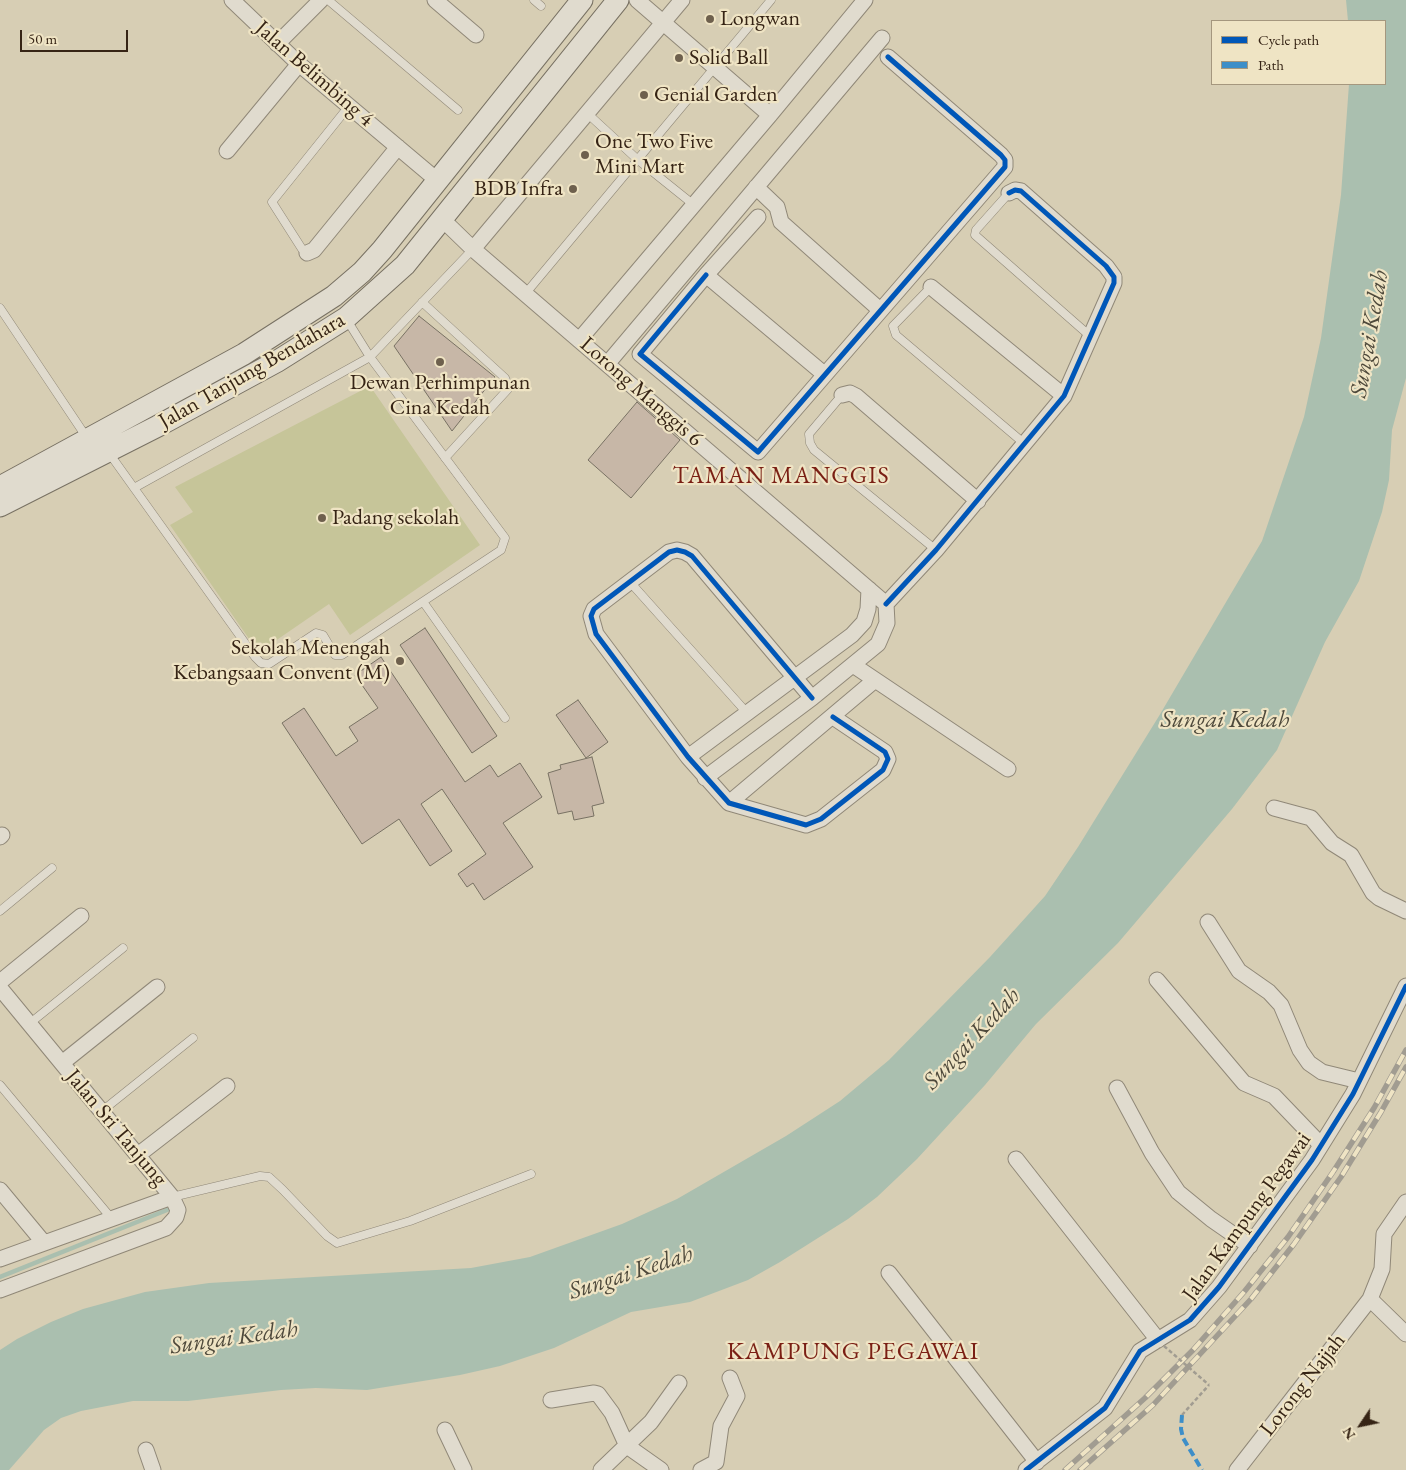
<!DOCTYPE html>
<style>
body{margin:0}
#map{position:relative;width:1406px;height:1470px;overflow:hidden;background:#d7ceb4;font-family:"EB Garamond",serif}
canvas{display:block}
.legend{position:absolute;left:1211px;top:20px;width:175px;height:65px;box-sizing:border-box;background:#efe4c4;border:1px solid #a5977e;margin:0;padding:6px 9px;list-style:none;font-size:15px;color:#362415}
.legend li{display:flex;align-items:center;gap:10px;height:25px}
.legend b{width:25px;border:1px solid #a5977e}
.north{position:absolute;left:1336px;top:1400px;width:50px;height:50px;-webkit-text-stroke:4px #efe4c4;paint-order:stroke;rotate:236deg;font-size:14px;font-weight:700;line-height:20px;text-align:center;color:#362415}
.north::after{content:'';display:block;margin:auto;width:18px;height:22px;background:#362415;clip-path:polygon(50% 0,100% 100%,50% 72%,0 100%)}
.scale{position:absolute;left:20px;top:30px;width:108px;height:22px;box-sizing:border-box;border:2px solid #362415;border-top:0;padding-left:6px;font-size:15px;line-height:18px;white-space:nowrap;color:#362415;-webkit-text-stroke:4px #efe4c4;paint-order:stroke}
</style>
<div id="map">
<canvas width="1406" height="1470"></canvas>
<ul class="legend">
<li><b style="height:6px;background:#0057b8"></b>Cycle path</li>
<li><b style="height:6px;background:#3d8ec8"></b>Path</li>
</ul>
<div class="north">N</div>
<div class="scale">50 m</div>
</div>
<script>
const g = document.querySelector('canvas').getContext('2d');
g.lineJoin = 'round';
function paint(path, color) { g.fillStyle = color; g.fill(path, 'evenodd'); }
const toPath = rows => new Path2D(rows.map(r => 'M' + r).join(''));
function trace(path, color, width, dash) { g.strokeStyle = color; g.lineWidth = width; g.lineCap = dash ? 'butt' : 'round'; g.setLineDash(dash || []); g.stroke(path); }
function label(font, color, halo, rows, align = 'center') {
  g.font = font + ' "EB Garamond",serif'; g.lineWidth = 4.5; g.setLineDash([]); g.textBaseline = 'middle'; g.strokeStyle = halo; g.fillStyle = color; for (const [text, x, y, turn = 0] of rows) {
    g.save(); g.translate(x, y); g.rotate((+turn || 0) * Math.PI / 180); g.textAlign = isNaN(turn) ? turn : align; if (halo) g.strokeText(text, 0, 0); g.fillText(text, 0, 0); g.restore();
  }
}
paint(toPath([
 [370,386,480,545,350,635,329,604,265,648,261,642,254,646,170,525,193,512,175,487]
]), '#c6c599');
paint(toPath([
 [1346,0,1406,0,1406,378,1392,430,1389,480,1382,512,1359,581,1325,642,1277,750,1232,809,1118,943,1036,1024,985,1085,917,1159,877,1197,848,1219,780,1262,748,1280,690,1302,631,1312,554,1348,500,1366,460,1375,367,1390,316,1388,281,1390,188,1401,133,1401,81,1411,61,1418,44,1430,9,1470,0,1470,0,1350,17,1339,51,1322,83,1309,145,1292,209,1283,471,1268,530,1257,622,1224,677,1199,786,1136,840,1101,889,1060,990,957,1045,896,1078,847,1159,716,1262,541,1304,417,1321,338,1341,195,1349,84,1385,84,1385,21,1348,21]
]), '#aabfaf');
trace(toPath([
 [0,1277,167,1210]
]), '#aabfaf', 4.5);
const building = toPath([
 [419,316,495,377,452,431,394,346,419,316],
 [637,402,680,440,631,498,588,460,637,402],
 [425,628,497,736,472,753,400,645,425,628],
 [381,657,465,782,490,765,498,777,520,763,542,797,503,823,533,867,484,900,473,883,467,887,458,874,486,854,442,789,421,804,452,851,430,866,399,819,362,844,282,723,304,708,336,756,358,741,349,727,378,708,355,675,381,657],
 [578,700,608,742,586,758,556,715,578,700],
 [592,757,604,803,592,806,594,816,574,820,572,811,558,814,548,773,561,769,560,765,592,757]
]);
paint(building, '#c7b7a7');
trace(building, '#787163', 1);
const lane = toPath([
 [328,0,458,110],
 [534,0,541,6],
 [588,114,638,160,694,205],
 [1009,193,976,230,975,235,1090,336],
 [307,253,302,249,272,202,349,106],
 [931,287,893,326,896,335,1026,445],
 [526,293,771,0],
 [422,302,505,378,509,388,445,458],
 [0,308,87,438],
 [842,395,809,434,810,443,814,450,936,550],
 [109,453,255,657,261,663,269,664,316,633,323,635,335,655,342,655,501,550,505,538,370,357,347,320],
 [134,488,370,357,473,249],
 [630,582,748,714],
 [424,603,505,718],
 [0,911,52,868],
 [29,1024,123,948],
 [0,1085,112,1219],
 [102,1111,193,1038],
 [172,1197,260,1176,269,1177,283,1190,327,1236,337,1243,410,1221,531,1174]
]);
const street = toPath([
 [232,0,299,64,438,181],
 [435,0,476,35],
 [637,0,770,115],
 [277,44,321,0],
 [227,151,299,64],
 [756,187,777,207,781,222,880,310],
 [758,217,706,275,824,374],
 [442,219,473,249,886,604],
 [473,249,682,0],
 [307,253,314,250,398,147],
 [706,275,640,354,758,452,1005,167,1005,160,1001,155,888,57],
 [931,287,1064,396],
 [580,339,770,115,865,0],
 [608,363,882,38],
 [842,395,850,393,856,396,978,501],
 [886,604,936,550,1064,396,1114,283,1114,277,1106,266,1021,191,1015,190,1009,193],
 [853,665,1008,769],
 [812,698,692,556,685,552,677,550,669,552,594,609,591,616,596,634,688,757,729,803,806,825,821,819,883,770,888,759,885,752,833,717],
 [688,757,852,635,864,622,868,609,869,589],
 [705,778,812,698,878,644,887,623,886,604],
 [729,803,875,680],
 [1274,808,1311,818,1332,843,1351,855,1373,893,1379,898,1406,911],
 [0,837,2,835],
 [1208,922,1239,971,1269,992,1281,1005,1300,1050,1309,1063,1322,1072,1359,1081],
 [1157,980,1244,1083,1274,1096,1321,1145],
 [0,982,81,916],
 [0,988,172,1197,178,1210,176,1217,166,1228,0,1290],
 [62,1063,157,987],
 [1117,1088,1152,1153,1178,1192,1211,1219,1250,1246],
 [138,1155,227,1086],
 [1016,1159,1158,1340],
 [0,1190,44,1243],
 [0,1259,172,1197],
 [889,1273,1037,1462],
 [1370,1299,1406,1334],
 [551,1400,594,1393,598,1394,612,1413,627,1446,661,1470],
 [445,1430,464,1470],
 [146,1450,153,1470],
 [601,1470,651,1422,679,1383],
 [701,1470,716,1462,721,1426,737,1396,730,1378],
 [1026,1470,1105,1408,1140,1351,1190,1320,1219,1287,1312,1160,1353,1094,1406,986],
 [1237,1470,1370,1299,1382,1269,1384,1234,1406,1202]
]);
const secondary = toPath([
 [0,487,244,354,334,296,362,272,382,250,582,0],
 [0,506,158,426,276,362,346,318,405,265,618,0]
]);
trace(lane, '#908878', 9);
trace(street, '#908878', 17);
trace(secondary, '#787163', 23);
trace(toPath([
 [1182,1415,1209,1385]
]), '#a19c91', 2.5, [4, 2.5]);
trace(lane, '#e0dbce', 8);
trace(street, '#e0dbce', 15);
trace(secondary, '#e0dbce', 21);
const rail = toPath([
 [1065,1470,1145,1398,1193,1350,1244,1292,1288,1237,1333,1172,1374,1108,1406,1050],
 [1080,1470,1153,1405,1251,1299,1294,1244,1341,1177,1381,1112,1406,1067]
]);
trace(rail, '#a19c91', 5.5);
trace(rail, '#efe4c4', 4, [11]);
trace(toPath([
 [1164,1346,1209,1385]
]), '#a19c91', 2.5, [4, 2.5]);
trace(toPath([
 [1182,1415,1181,1429,1183,1438,1202,1470]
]), '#3d8ec8', 4, [8, 4]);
trace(toPath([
 [706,275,640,354,758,452,1005,167,1005,160,1001,155,888,57],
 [886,604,936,550,1064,396,1114,283,1114,277,1106,266,1021,191,1015,190,1009,193],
 [812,698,692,556,685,552,677,550,669,552,594,609,591,616,596,634,688,757,729,803,806,825,821,819,883,770,888,759,885,752,833,717],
 [1026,1470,1105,1408,1140,1351,1190,1320,1219,1287,1312,1160,1353,1094,1406,986]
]), '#0057b8', 5);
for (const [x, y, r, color] of [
 [710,19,5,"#6e604d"],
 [679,58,5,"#6e604d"],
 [644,95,5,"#6e604d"],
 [585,155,5,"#6e604d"],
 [573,189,5,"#6e604d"],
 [440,362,5,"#6e604d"],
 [322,518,5,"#6e604d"],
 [400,661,5,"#6e604d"]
]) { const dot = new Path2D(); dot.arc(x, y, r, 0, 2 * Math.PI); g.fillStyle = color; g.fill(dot); trace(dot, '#efe4c4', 2); }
label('22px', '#362415', '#efe4c4', [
 ["Longwan",720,19],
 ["Solid Ball",689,58],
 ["Genial Garden",654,95],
 ["One Two Five",595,142],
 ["Mini Mart",595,167],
 ["BDB Infra",563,189,"right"],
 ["Dewan Perhimpunan",440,383,"center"],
 ["Cina Kedah",440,408,"center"],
 ["Padang sekolah",332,518],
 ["Sekolah Menengah",390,648,"right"],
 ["Kebangsaan Convent (M)",390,673,"right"]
], 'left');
label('22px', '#362415', '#efe4c4', [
 ["Jalan Belimbing 4",314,74,41],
 ["Jalan Tanjung Bendahara",252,371,-30],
 ["Lorong Manggis 6",641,392,41],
 ["Jalan Sri Tanjung",116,1128,50],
 ["Jalan Kampung Pegawai",1247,1217,-54],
 ["Lorong Najjah",1303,1385,-52]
]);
label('italic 24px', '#4e493b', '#efe4c4', [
 ["Sungai Kedah",1370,334,-80],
 ["Sungai Kedah",1225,720],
 ["Sungai Kedah",972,1039,-47],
 ["Sungai Kedah",631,1273,-18],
 ["Sungai Kedah",234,1338,-8]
]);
g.letterSpacing = '1px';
label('24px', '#7a1f14', '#efe4c4', [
 ["TAMAN MANGGIS",781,476]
]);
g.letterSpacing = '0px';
g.letterSpacing = '1px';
label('25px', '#7a1f14', '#efe4c4', [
 ["KAMPUNG PEGAWAI",853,1352]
]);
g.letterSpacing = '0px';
</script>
